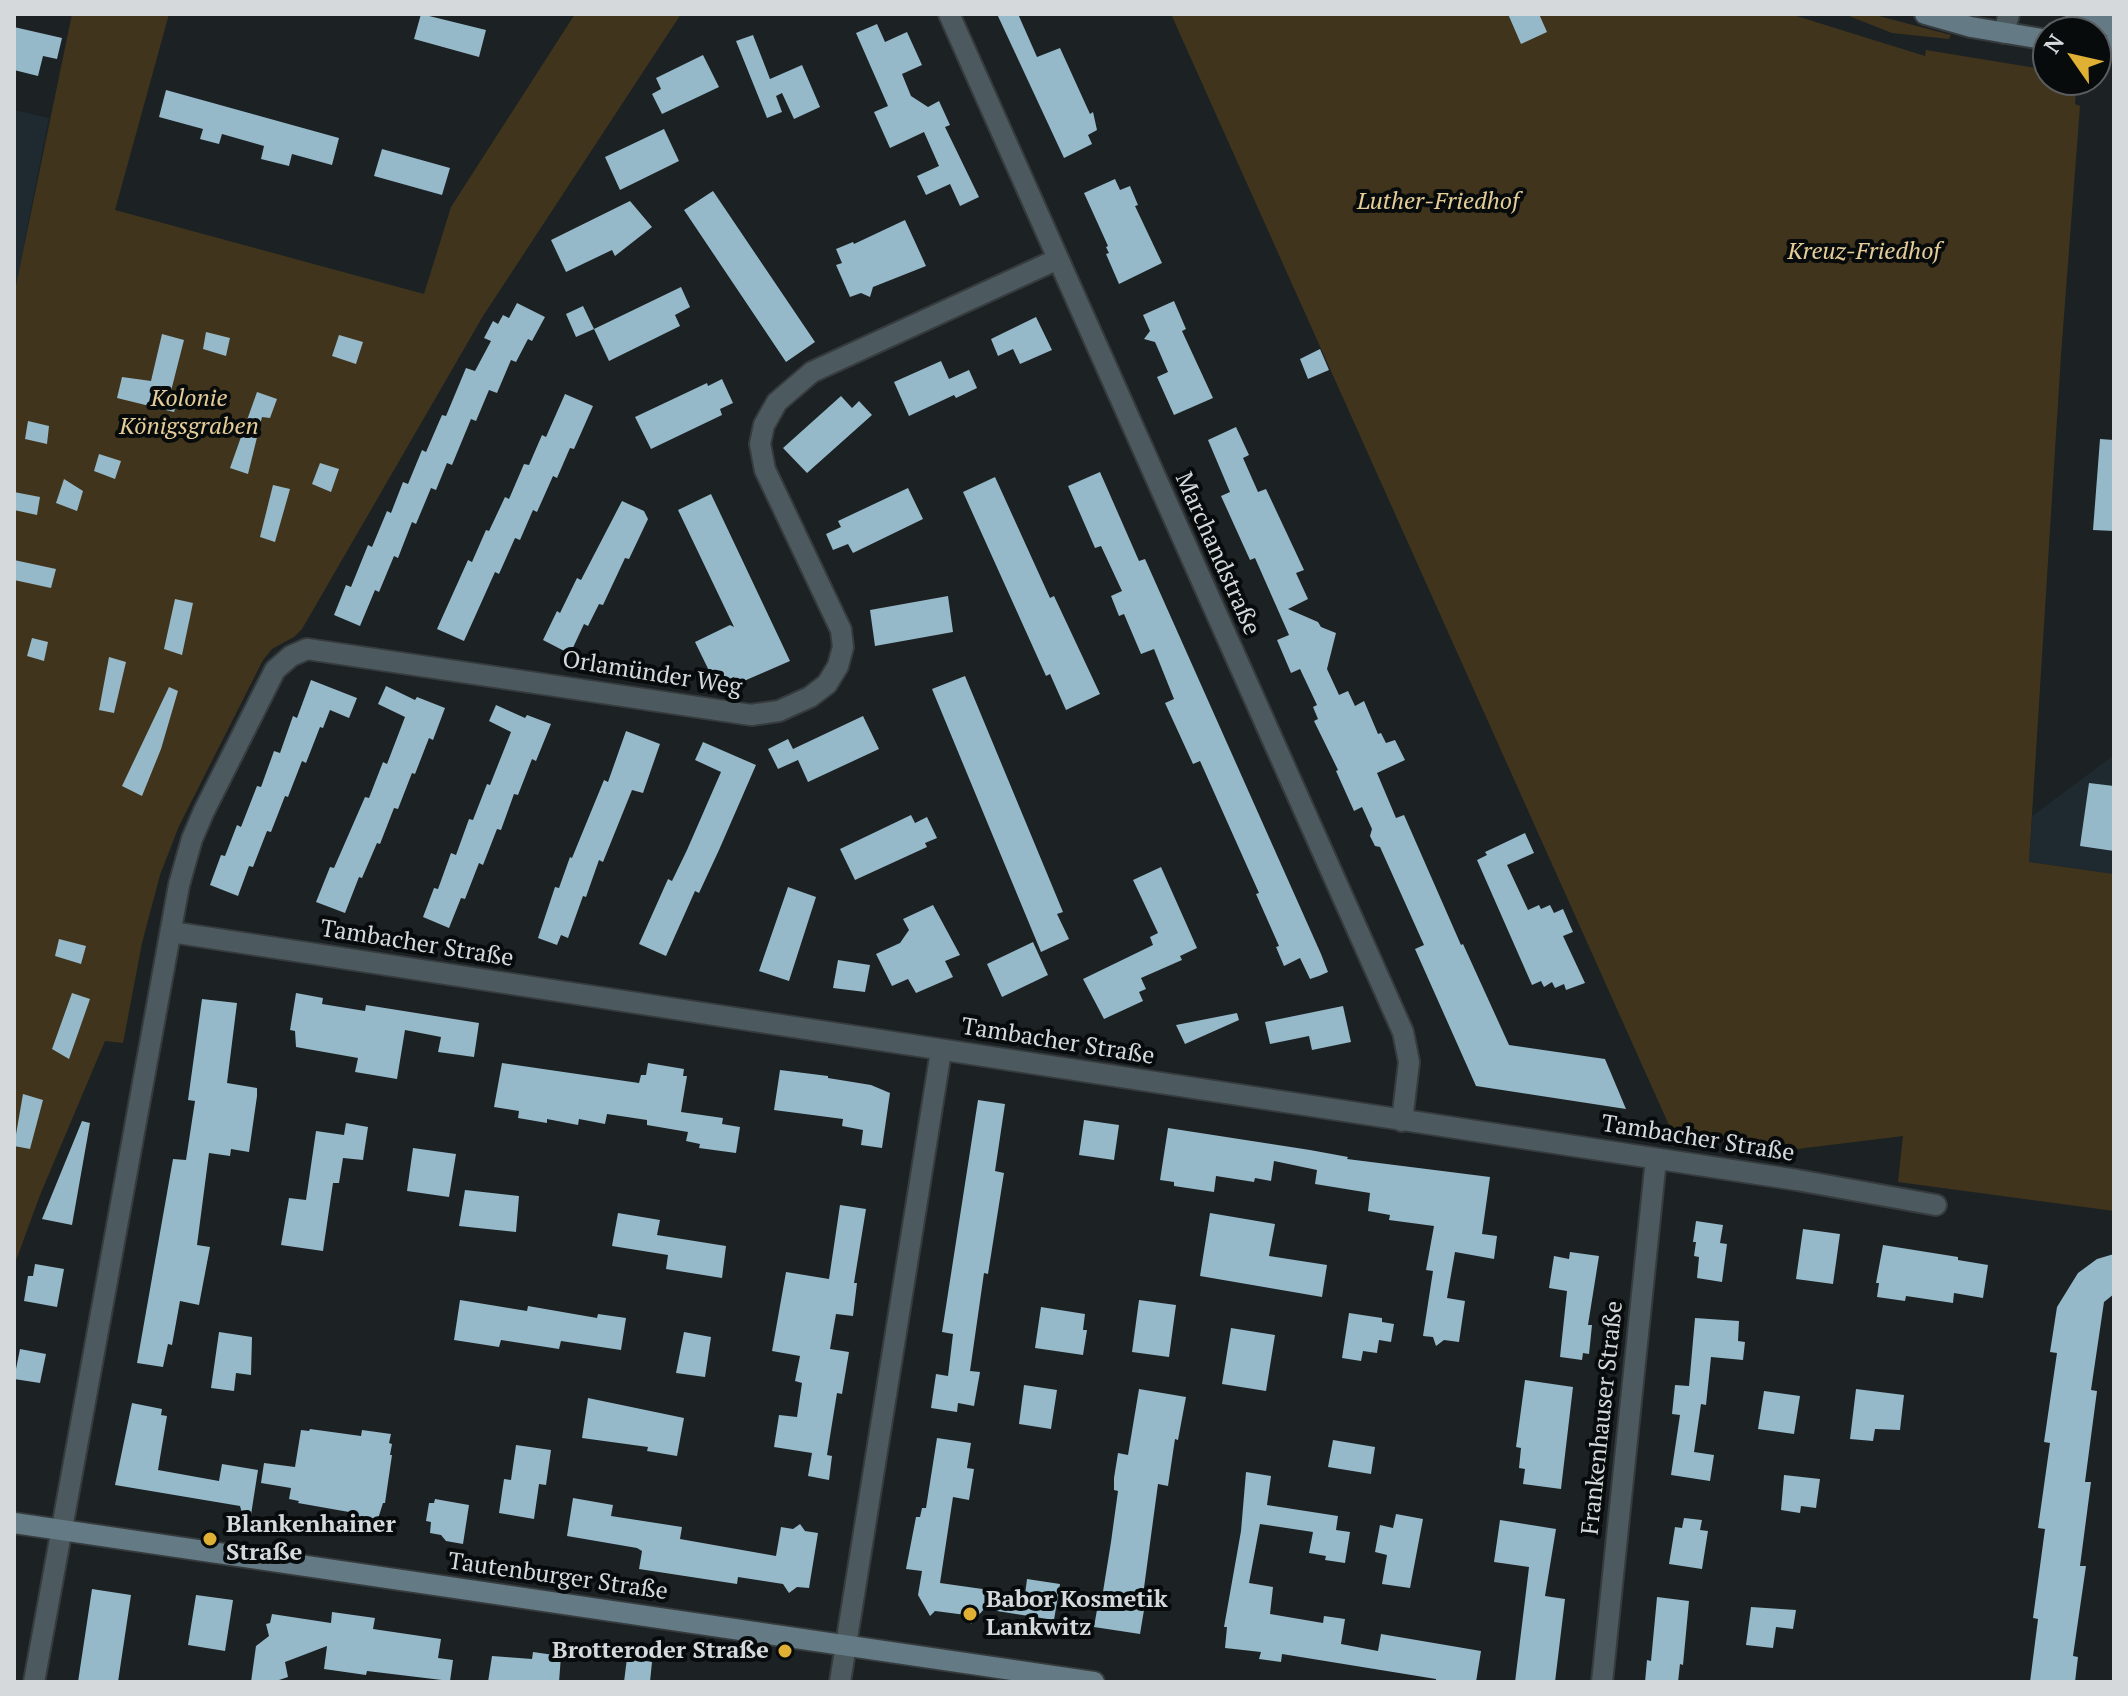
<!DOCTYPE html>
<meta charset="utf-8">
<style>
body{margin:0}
#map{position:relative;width:2128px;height:1696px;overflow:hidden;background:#1c2124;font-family:"PT Serif",serif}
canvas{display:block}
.frame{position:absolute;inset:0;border:16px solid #d5d9db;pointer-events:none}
.north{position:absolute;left:2032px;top:16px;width:80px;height:80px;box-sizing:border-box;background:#080b0c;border:2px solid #5a5d5f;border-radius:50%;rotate:304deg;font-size:22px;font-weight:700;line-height:32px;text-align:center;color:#d5d9db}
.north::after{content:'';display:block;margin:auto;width:28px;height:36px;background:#dfb034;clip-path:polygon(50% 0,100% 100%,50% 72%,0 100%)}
</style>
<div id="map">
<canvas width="2128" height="1696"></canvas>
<div class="frame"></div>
<div class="north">N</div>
</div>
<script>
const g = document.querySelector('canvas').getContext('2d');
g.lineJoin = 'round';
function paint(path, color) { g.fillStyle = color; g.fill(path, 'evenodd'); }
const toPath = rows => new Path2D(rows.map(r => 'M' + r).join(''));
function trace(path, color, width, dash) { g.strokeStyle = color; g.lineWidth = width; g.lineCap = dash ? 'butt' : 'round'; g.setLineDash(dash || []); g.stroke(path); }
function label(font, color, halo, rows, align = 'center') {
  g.font = font + ' "PT Serif",serif'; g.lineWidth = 8; g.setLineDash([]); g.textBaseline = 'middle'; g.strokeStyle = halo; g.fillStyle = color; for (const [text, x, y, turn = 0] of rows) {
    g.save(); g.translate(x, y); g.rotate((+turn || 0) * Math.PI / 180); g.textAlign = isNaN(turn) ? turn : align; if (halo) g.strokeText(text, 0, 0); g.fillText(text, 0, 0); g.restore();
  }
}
paint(toPath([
 [14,110,49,118,14,295],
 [2114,755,2114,874,2029,862,2032,816]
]), '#1e2a30');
paint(toPath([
 [72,14,169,14,115,210,424,294,451,207,575,14,681,14,483,316,302,629,294,637,272,649,263,660,179,826,160,875,142,943,123,1043,105,1041,40,1195,14,1266,14,295],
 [1171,14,1790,14,1925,56,1926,50,2048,70,2048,80,2077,80,2075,104,2080,106,2061,355,2029,862,2114,874,2114,1211,1898,1182,1903,1136,1781,1151,1673,1134],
 [1844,14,1871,14,1951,35,1949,39,1892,33]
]), '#40351c');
paint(toPath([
 [421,14,486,30,479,57,414,39],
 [997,14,1018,14,1037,57,1060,48,1090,114,1093,112,1097,130,1088,135,1092,144,1064,158],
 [1508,14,1539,14,1547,32,1521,44],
 [877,24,885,42,907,32,922,65,902,74,911,96,928,107,939,101,950,125,945,127,979,197,960,206,950,184,926,195,917,176,939,166,924,132,890,148,874,112,888,106,856,33],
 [14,27,62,38,57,59,43,56,38,76,14,70],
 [753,35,770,79,802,65,820,107,794,119,782,93,776,96,782,112,767,118,736,41],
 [703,55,719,87,662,114,652,94,661,89,656,78],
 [166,90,339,138,332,165,292,154,289,166,261,159,264,146,222,134,219,144,200,139,203,129,159,117],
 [664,129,679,161,620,190,605,157],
 [382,149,450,168,442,195,374,176],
 [1115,179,1120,190,1130,186,1138,205,1135,206,1162,263,1119,284,1106,254,1109,253,1106,247,1108,246,1084,193],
 [713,191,815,342,786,362,684,210],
 [630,201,652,227,615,256,612,250,566,272,551,240],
 [905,220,926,266,873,287,870,297,861,293,850,297,836,265,842,263,836,249,853,242,854,244],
 [681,287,690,307,675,315,680,326,609,361,594,329],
 [1174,301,1186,329,1182,331,1213,398,1174,415,1157,377,1168,372,1155,342,1144,339,1150,331,1143,315],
 [517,303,545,317,532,341,528,339,516,362,511,360,497,393,489,390,476,421,471,419,452,465,447,463,436,490,431,488,416,524,412,522,398,558,394,556,379,592,375,590,360,626,334,615,346,585,351,587,368,545,372,547,387,511,391,513,403,482,408,484,422,450,426,452,442,415,446,416,466,368,475,371,491,341,484,338,493,321,498,324,503,315,509,318],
 [583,306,594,329,576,337,566,314],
 [1036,317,1052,350,1020,364,1013,349,998,356,991,339],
 [206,332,230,338,226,356,203,349],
 [162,334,184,340,171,391,180,393,174,412,117,398,122,377,151,381],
 [339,335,363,342,356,364,332,356],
 [1320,349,1329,370,1308,379,1300,359],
 [941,361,949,379,969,370,977,388,956,398,954,395,909,416,894,382],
 [722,379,733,403,720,409,722,415,651,449,635,417,707,383,708,386],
 [257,392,277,399,270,418,262,417,248,474,230,468],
 [565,394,593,406,574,449,570,448,557,478,553,476,537,512,533,510,520,540,515,538,499,574,495,572,464,641,437,629,468,560,472,562,486,530,489,531,505,497,509,499,524,464,529,465,542,435,546,437],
 [841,396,852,408,859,401,872,415,807,473,783,448],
 [28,421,49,426,47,444,25,439],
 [1236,427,1249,455,1243,458,1258,492,1266,489,1304,570,1296,573,1308,599,1288,609,1318,622,1321,627,1336,633,1327,669,1339,695,1348,691,1355,706,1364,701,1378,734,1381,733,1386,743,1395,740,1405,760,1377,773,1396,818,1404,815,1461,945,1463,944,1509,1045,1605,1059,1626,1109,1476,1086,1415,949,1424,945,1380,847,1375,846,1370,836,1372,829,1362,807,1354,811,1336,771,1338,770,1314,721,1318,719,1313,707,1317,705,1300,669,1291,673,1277,640,1289,635,1255,558,1250,560,1221,496,1230,492,1208,440],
 [2100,439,2114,440,2114,531,2093,530],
 [99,454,121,461,115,479,94,471],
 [320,463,339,469,331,492,312,484],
 [1100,472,1139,561,1145,559,1321,954,1328,972,1319,976,1310,979,1300,958,1284,966,1276,947,1279,946,1256,894,1259,893,1200,761,1193,764,1165,703,1174,699,1154,649,1141,654,1124,614,1119,616,1111,596,1122,591,1101,546,1095,548,1068,486],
 [995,477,1050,598,1054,596,1100,694,1066,710,1050,674,1046,676,963,492],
 [64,479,83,491,77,511,56,503],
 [273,485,290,489,275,542,260,537],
 [908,488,923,519,853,553,848,544,833,550,826,534,841,527,838,521],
 [14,492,40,497,37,515,14,510],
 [711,494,790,661,737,684,734,677,716,685,695,642,730,625,734,627,678,510],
 [622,501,644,511,648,519,629,559,625,558,603,605,599,604,588,626,584,624,570,654,543,640,557,611,560,613,577,578,581,580],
 [14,560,56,569,51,588,14,580],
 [948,596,953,632,875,646,870,610],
 [175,599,193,603,182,655,164,649],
 [32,638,48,642,44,661,27,656],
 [109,657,126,662,114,713,99,710],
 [965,676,1063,912,1057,914,1069,939,1041,952,932,689],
 [311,680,357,698,349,718,330,710,323,728,320,727,306,763,302,761,288,797,285,796,271,832,267,831,253,867,249,866,238,896,210,885,221,855,225,856,237,825,241,827,257,786,261,787,274,751,280,753,293,716,297,718],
 [386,686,415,700,417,697,445,708,433,740,429,738,415,774,412,773,398,809,394,808,380,844,377,843,362,878,359,877,345,913,316,902,330,867,334,868,365,797,369,798,383,762,387,764,405,717,378,704],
 [169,687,178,691,161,749,142,796,122,786],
 [496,705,525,718,527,715,551,724,536,761,532,759,518,795,514,794,501,830,497,829,483,865,479,863,465,899,461,898,449,928,423,917,434,888,438,889,451,853,456,855,469,819,473,820,487,784,490,785,511,732,489,721],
 [863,716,879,749,808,782,798,760,778,769,768,749,788,739,795,753,793,749],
 [626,731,660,744,643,793,632,790,603,862,599,860,586,897,583,896,568,938,561,935,557,945,538,938,555,887,559,888,570,857,572,858,604,780,608,782],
 [703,742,756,765,719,850,699,893,695,891,666,956,639,944,668,879,672,881,687,850,721,772,695,760],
 [2089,783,2114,786,2114,851,2080,846],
 [911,815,915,823,927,817,937,838,925,843,927,847,855,880,840,849],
 [1525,833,1534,853,1507,865,1528,910,1539,905,1541,909,1550,905,1554,913,1563,909,1573,932,1563,936,1585,983,1566,990,1564,984,1555,988,1552,982,1544,987,1541,981,1532,985,1477,860,1487,855,1485,852],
 [1161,867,1197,948,1180,956,1182,960,1141,978,1146,989,1139,992,1143,1001,1104,1019,1083,979,1153,945,1150,937,1158,933,1133,880],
 [788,887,816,897,789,981,759,971],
 [933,905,960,955,945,961,953,977,916,993,908,979,892,986,876,954,900,943,909,930,903,919],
 [59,939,86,946,81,964,55,956],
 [1033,942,1048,975,1002,997,987,964],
 [838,960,870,965,865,992,833,988],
 [72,993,90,999,69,1059,52,1049],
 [296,993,323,998,322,1004,365,1011,366,1005,479,1023,474,1057,438,1052,441,1037,405,1030,397,1079,355,1072,358,1058,296,1047,295,1031,290,1030],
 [202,999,237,1003,227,1083,257,1088,257,1096,249,1152,231,1149,230,1156,209,1153,197,1245,210,1247,199,1305,180,1301,172,1345,168,1344,163,1367,137,1363,173,1159,186,1160,195,1101,188,1100],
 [1343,1006,1351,1042,1312,1050,1309,1036,1270,1044,1265,1022],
 [1237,1013,1239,1020,1185,1044,1176,1025],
 [502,1063,639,1083,641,1075,646,1075,648,1063,684,1069,683,1076,687,1076,681,1112,723,1118,722,1124,740,1127,736,1153,699,1148,700,1144,686,1141,688,1132,647,1125,647,1120,607,1114,605,1124,579,1119,578,1125,547,1119,547,1123,518,1118,519,1111,494,1107],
 [780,1070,828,1076,828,1078,871,1085,890,1093,882,1148,861,1145,863,1130,842,1126,843,1119,774,1110],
 [23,1094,43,1100,30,1149,14,1146],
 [978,1100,1005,1104,995,1171,1004,1173,988,1274,984,1273,970,1371,980,1372,974,1406,958,1403,957,1412,931,1408,936,1374,948,1376,953,1334,942,1332],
 [1084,1120,1119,1125,1114,1160,1079,1155],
 [82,1121,90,1123,72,1225,42,1219],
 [346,1123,368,1127,363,1160,343,1158,339,1183,333,1183,323,1251,281,1245,289,1198,306,1200,316,1131,344,1135],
 [1168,1128,1310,1150,1348,1157,1347,1159,1490,1177,1482,1234,1497,1236,1494,1259,1455,1252,1447,1298,1465,1301,1459,1342,1444,1340,1436,1346,1433,1337,1423,1336,1433,1271,1426,1270,1434,1226,1389,1220,1390,1215,1368,1211,1370,1193,1315,1184,1317,1170,1274,1161,1271,1181,1255,1178,1254,1182,1216,1176,1214,1192,1174,1186,1174,1182,1160,1180],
 [413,1148,456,1154,449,1197,407,1191],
 [465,1190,519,1196,516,1232,459,1226],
 [840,1205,866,1209,854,1283,857,1283,853,1316,836,1314,830,1349,849,1352,842,1394,837,1393,827,1455,832,1456,829,1480,808,1476,812,1453,774,1447,779,1415,797,1417,802,1383,795,1381,800,1356,772,1351,786,1272,829,1279],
 [618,1213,660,1220,657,1235,726,1246,722,1278,666,1269,668,1255,612,1246],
 [1210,1213,1275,1224,1269,1256,1327,1265,1322,1297,1200,1276],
 [1696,1221,1723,1225,1720,1243,1727,1244,1722,1282,1697,1278,1699,1257,1694,1256,1696,1242,1693,1242],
 [1803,1229,1840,1234,1833,1284,1796,1279],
 [1883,1245,1958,1257,1958,1260,1988,1265,1983,1298,1954,1293,1953,1303,1906,1296,1905,1301,1877,1297,1879,1283,1876,1283],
 [1570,1252,1599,1256,1588,1325,1592,1325,1589,1354,1583,1353,1582,1360,1560,1357,1567,1291,1549,1288,1554,1256,1569,1259],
 [2114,1254,2114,1294,2104,1302,2091,1390,2097,1391,2085,1482,2091,1482,2080,1566,2086,1566,2073,1656,2078,1657,2075,1682,2030,1682,2038,1619,2033,1618,2045,1529,2038,1528,2050,1443,2044,1442,2057,1353,2050,1352,2057,1307,2078,1273,2097,1259],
 [35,1264,64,1269,57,1307,24,1301,28,1276,33,1276],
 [460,1300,527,1311,528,1306,597,1318,598,1314,626,1318,621,1350,561,1341,559,1349,501,1340,499,1347,454,1340],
 [1139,1300,1176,1305,1169,1357,1132,1352],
 [1041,1307,1085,1314,1083,1330,1087,1330,1083,1355,1035,1348],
 [1349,1313,1382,1318,1382,1322,1394,1324,1391,1342,1379,1340,1377,1353,1363,1351,1361,1361,1342,1358],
 [1695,1318,1739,1321,1738,1341,1745,1342,1743,1360,1711,1357,1706,1405,1701,1404,1694,1452,1714,1455,1710,1481,1671,1475,1680,1415,1672,1414,1675,1385,1689,1386],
 [1231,1328,1275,1335,1266,1391,1222,1384],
 [219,1332,252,1337,251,1375,236,1373,234,1391,211,1388],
 [684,1332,711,1337,705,1377,676,1373],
 [20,1349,46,1354,40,1383,14,1379],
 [1525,1380,1573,1387,1561,1489,1523,1484,1525,1469,1519,1468,1521,1448,1516,1447],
 [1024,1385,1057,1390,1051,1429,1019,1424],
 [1139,1389,1186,1397,1178,1440,1175,1439,1168,1486,1158,1484,1141,1610,1144,1610,1140,1634,1094,1627,1098,1604,1101,1604,1111,1542,1118,1491,1114,1490,1114,1478,1118,1453,1128,1455],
 [1856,1389,1904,1395,1900,1430,1875,1429,1873,1441,1850,1439],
 [1764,1391,1800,1396,1794,1434,1758,1429],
 [588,1398,684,1418,677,1456,647,1451,648,1447,582,1438],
 [132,1403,162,1409,161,1415,167,1416,158,1470,219,1481,222,1464,258,1470,248,1534,240,1506,115,1485],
 [310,1429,361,1436,362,1430,391,1434,389,1443,392,1444,390,1455,392,1455,385,1503,383,1503,377,1522,348,1518,349,1512,298,1503,299,1501,289,1499,291,1488,261,1483,264,1463,295,1467,301,1430,309,1431],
 [937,1438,971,1443,967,1468,974,1469,969,1500,953,1497,940,1583,1025,1595,1027,1579,1060,1584,1054,1620,984,1609,971,1624,966,1615,935,1611,930,1616,918,1595,922,1571,906,1569,916,1517,920,1517,922,1508,926,1508],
 [1333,1440,1375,1447,1371,1474,1328,1467],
 [516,1445,551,1450,546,1485,539,1484,534,1519,499,1513,504,1479,511,1480],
 [1246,1472,1271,1476,1267,1505,1338,1516,1336,1530,1350,1532,1345,1563,1325,1560,1326,1556,1309,1553,1313,1532,1260,1524,1249,1583,1273,1587,1270,1614,1323,1623,1324,1616,1345,1619,1341,1644,1378,1651,1381,1634,1481,1651,1476,1682,1436,1682,1436,1679,1282,1654,1281,1662,1259,1659,1261,1652,1225,1648,1227,1627,1224,1627,1241,1531],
 [1784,1475,1820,1479,1816,1508,1801,1506,1800,1513,1781,1510],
 [573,1498,613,1505,611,1516,682,1527,680,1539,776,1556,781,1527,793,1529,800,1524,805,1531,818,1533,809,1588,797,1587,789,1593,783,1584,738,1577,737,1584,639,1569,642,1551,637,1548,567,1536],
 [435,1499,469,1505,463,1544,446,1541,441,1535,430,1533,431,1522,426,1521,429,1503,434,1503],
 [1396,1514,1423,1519,1410,1588,1382,1584,1387,1555,1375,1552,1380,1525,1393,1528],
 [1684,1518,1702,1520,1700,1530,1708,1531,1702,1569,1669,1564,1675,1527,1682,1528],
 [1500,1520,1556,1529,1545,1596,1565,1599,1555,1682,1515,1682,1529,1567,1494,1562],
 [92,1589,131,1595,118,1682,78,1682],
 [196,1595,233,1600,225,1651,188,1645],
 [1657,1597,1689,1601,1683,1665,1680,1664,1678,1682,1645,1682,1647,1660,1651,1661],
 [1751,1607,1796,1610,1793,1629,1776,1627,1773,1648,1746,1645],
 [332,1612,375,1618,373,1629,441,1639,438,1658,453,1660,450,1681,367,1671,366,1675,324,1669,327,1646,285,1662,288,1677,273,1682,251,1682,256,1646,269,1636,266,1624,270,1623,272,1614,331,1623],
 [533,1652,561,1656,559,1682,488,1682,492,1656,532,1659],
 [627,1658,652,1662,650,1682,624,1682]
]), '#95b9c9');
const street = toPath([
 [949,14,1403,1032,1409,1062,1402,1121],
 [2004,33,2009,14],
 [171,932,1797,1180,1936,1205],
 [34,1682,179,885,192,839,204,811,275,670,291,656,307,649,751,715,779,711,810,697,827,684,838,666,843,647,841,630,765,470,760,444,764,425,777,402,812,372,1058,259],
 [840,1682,941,1051],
 [1602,1682,1656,1159]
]);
const secondary = toPath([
 [1925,14,1971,27,2048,40],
 [2075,14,2114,27],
 [2096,47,2114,45],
 [14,1523,1094,1682]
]);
trace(street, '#363b3e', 24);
trace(secondary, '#363b3e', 24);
trace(street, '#4c5a60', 20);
trace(secondary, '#647a84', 20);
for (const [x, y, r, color] of [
 [210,1539,8,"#dfb034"],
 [970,1614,8,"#dfb034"],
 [785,1651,8,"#dfb034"]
]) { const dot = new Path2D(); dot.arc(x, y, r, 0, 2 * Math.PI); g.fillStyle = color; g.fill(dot); trace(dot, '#080b0c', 3); }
label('italic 24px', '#e5cd98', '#080b0c', [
 ["Luther-Friedhof",1438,202],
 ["Kreuz-Friedhof",1864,252],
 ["Kolonie",189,399],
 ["Königsgraben",189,427]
]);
label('24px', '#d5d9db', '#080b0c', [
 ["Marchandstraße",1217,554,66],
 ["Orlamünder Weg",652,674,9],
 ["Tambacher Straße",417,944,9],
 ["Tambacher Straße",1058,1042,9],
 ["Tambacher Straße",1698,1139,9],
 ["Frankenhauser Straße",1603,1418,-84],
 ["Tautenburger Straße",558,1577,8]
]);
label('bold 24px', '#d5d9db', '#080b0c', [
 ["Blankenhainer",226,1525],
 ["Straße",226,1553],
 ["Babor Kosmetik",986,1600],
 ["Lankwitz",986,1628],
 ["Brotteroder Straße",769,1651,"right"]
], 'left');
</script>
